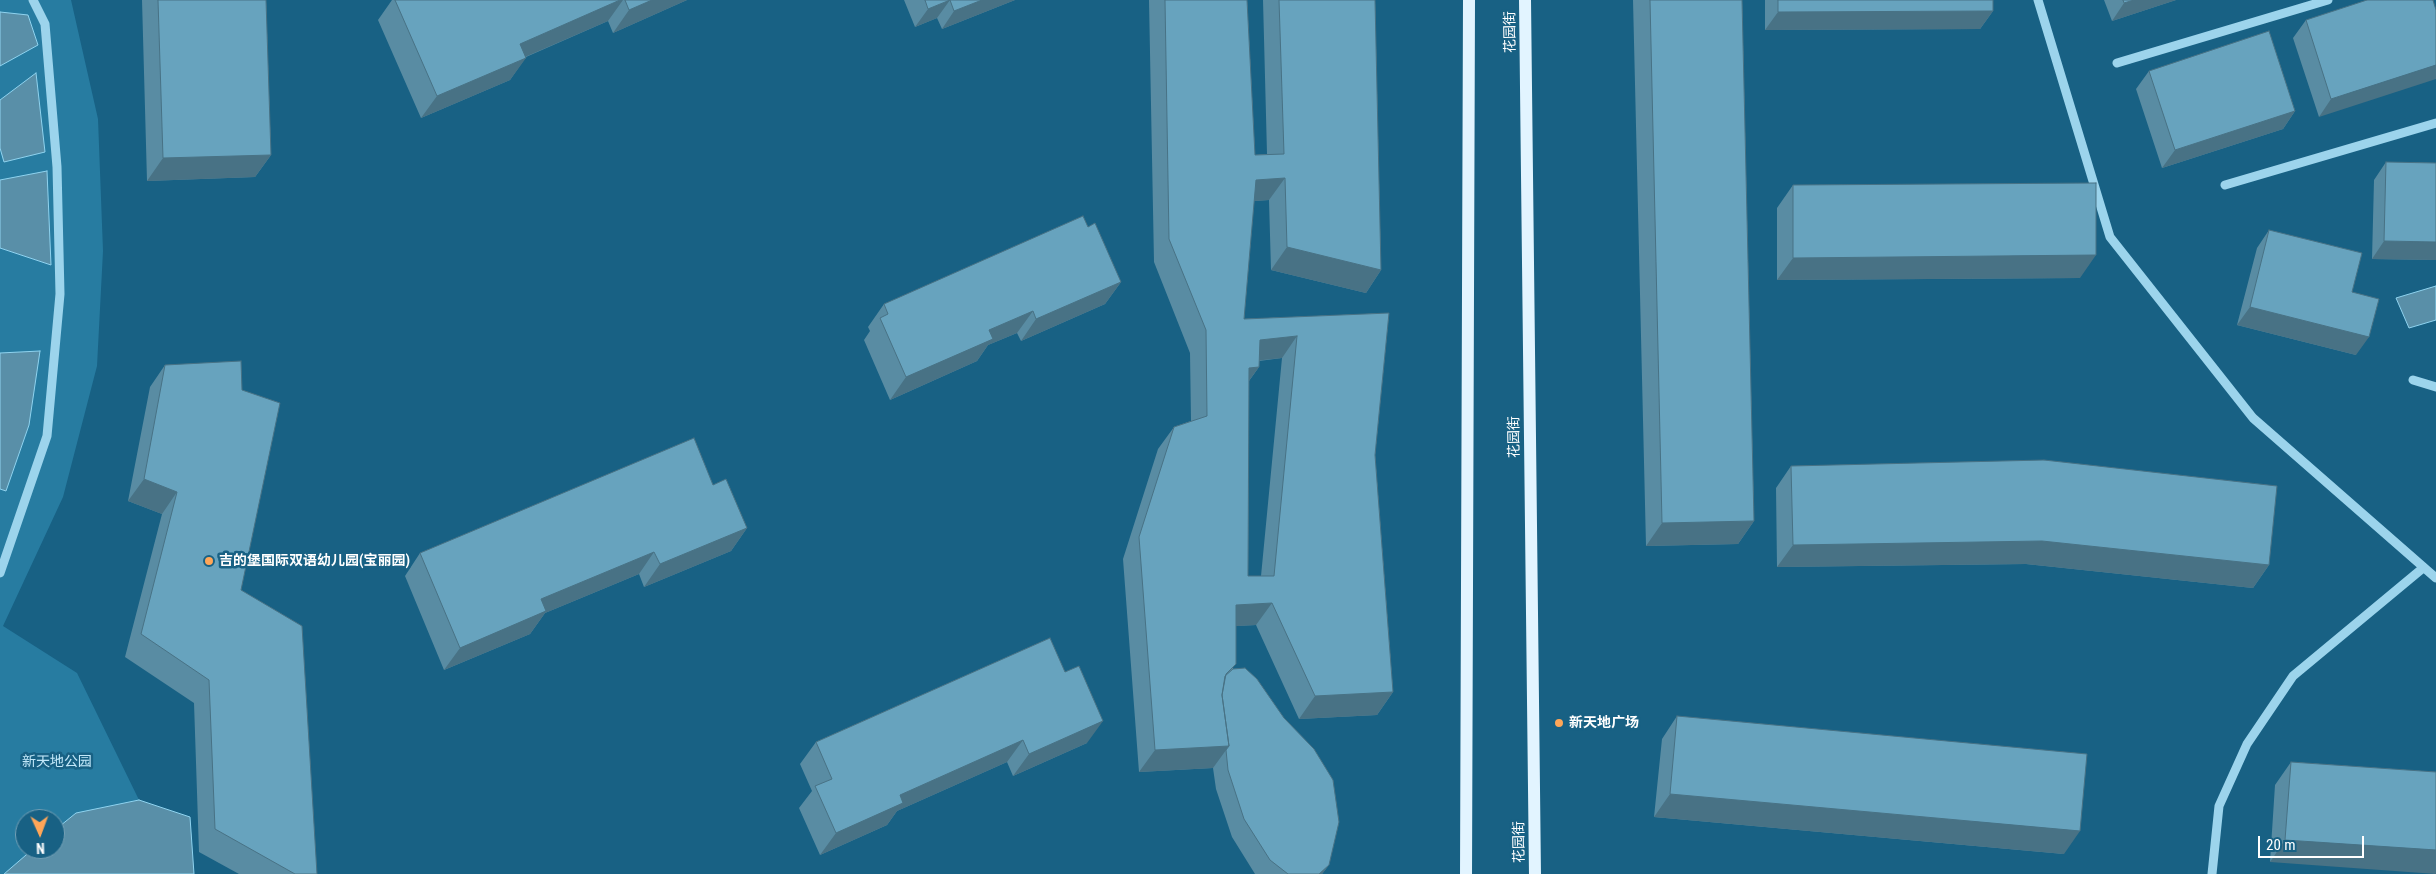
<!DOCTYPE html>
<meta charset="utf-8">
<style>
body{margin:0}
#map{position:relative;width:2436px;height:874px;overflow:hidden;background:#186184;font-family:"Roboto Condensed",sans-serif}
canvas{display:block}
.north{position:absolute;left:15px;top:809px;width:50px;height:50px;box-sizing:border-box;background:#186184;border:1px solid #74a0b5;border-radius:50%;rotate:178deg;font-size:14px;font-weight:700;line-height:20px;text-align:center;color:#fff}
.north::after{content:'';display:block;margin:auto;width:18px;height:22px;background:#ffa658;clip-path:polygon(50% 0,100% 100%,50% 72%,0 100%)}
.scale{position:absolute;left:2258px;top:836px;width:106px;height:22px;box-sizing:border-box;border:2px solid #fff;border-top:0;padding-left:6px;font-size:15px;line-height:18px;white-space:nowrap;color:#fff;-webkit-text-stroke:4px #186184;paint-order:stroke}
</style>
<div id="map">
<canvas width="2436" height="874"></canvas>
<div class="north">N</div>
<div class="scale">20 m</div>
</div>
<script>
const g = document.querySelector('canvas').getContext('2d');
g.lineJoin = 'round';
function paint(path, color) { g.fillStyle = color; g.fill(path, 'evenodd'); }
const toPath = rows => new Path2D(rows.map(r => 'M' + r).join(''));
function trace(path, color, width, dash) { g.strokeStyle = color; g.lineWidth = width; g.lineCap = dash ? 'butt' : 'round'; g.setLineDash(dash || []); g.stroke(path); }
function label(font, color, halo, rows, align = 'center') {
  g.font = font + ' "Roboto Condensed","Noto Sans SC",sans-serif'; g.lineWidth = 5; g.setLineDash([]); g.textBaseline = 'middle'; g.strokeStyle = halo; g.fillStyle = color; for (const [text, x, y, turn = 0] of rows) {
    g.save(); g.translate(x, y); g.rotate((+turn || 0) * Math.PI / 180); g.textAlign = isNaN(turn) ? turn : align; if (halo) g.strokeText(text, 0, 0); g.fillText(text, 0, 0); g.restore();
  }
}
paint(toPath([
 [0,0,71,0,98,119,103,251,97,366,63,497,3,626,77,673,139,800,190,817,194,874,0,874],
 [25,819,55,819,55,849,25,849]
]), '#277ca1');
const water = toPath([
 [0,12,28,15,38,45,0,66,0,12],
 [36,73,45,152,4,162,0,148,0,100,36,73],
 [47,171,51,265,0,248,0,180,47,171],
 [2436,286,2436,320,2409,328,2396,298,2436,286],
 [40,351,29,425,6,491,0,489,0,353,40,351],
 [139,800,190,817,194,874,4,874,33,849,55,849,55,830,76,813,139,800]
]);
paint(water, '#598fa8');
trace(water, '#8fd3ef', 1);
trace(toPath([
 [2038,0,2110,237,2253,418,2436,578],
 [2117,63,2328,0],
 [2225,185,2436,123],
 [2413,380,2436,387],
 [0,573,47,436,60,294,57,167,45,24,33,0],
 [2212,874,2219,806,2247,744,2293,676,2423,568]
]), '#9cd4ec', 9);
trace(toPath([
 [1525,0,1535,874],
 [1466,874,1469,0]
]), '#e2f4ff', 12);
paint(toPath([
 [142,0,266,0,271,155,255,177,147,181],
 [392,0,687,0,613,33,608,21,526,57,510,80,421,118,378,20],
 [904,0,1015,0,942,29,937,18,915,27],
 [1149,0,1247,0,1255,155,1267,154,1263,0,1375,0,1381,270,1366,293,1271,270,1269,200,1254,201,1244,319,1389,313,1375,455,1393,692,1377,715,1299,719,1256,625,1236,626,1233,669,1329,865,1322,874,1255,874,1232,837,1216,789,1213,768,1139,772,1123,559,1158,449,1174,427,1191,421,1190,353,1154,262],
 [1282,358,1261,576,1248,576,1249,381,1259,367,1259,361],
 [1633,0,1742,0,1754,521,1738,544,1646,546],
 [1765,0,1993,0,1993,11,1980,29,1765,30],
 [2104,0,2176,0,2112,21],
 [2436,10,2319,117,2293,38,2306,20],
 [2149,71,2295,111,2283,129,2162,168,2136,89],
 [2386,162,2436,163,2436,260,2372,259,2374,180],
 [1793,185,2080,278,1777,280,1777,208],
 [1088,227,1121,282,1105,304,1021,341,1017,333,988,345,977,361,890,400,864,340,870,331,868,327,884,304],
 [2269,230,2352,292,2356,355,2237,325,2257,248],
 [165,365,241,590,317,874,239,874,199,852,194,703,125,657,162,514,128,501,150,387],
 [1791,466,2269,565,2253,588,2026,564,1777,567,1776,488],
 [713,485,747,528,731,551,644,587,639,574,545,613,530,634,444,670,405,576,420,553],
 [1050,638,1087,743,1013,776,1007,762,897,811,887,825,820,855,799,808,812,791,800,764,816,742],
 [1677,716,2064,854,1654,817,1662,739],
 [2291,762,2436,772,2270,862,2275,785]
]), '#598ca3');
paint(toPath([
 [620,0,623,0,608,21,504,66,520,44],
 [652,0,687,0,613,33,629,10],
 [950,0,937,18,915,27,928,9],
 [982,0,1015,0,942,29,954,11],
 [2134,0,2176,0,2112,21,2124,3],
 [1993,11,1980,29,1765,30,1778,12],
 [526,58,510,80,421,118,437,96],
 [2436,65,2436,79,2319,117,2331,99],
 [2295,111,2283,129,2162,168,2175,150],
 [271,155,255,177,147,181,163,158],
 [1285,178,1269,200,1240,202,1256,180],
 [2384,241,2436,242,2436,260,2372,259],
 [1287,247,1381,270,1366,293,1271,270],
 [2096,255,2080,278,1777,280,1793,258],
 [1121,282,1105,304,1021,341,1036,319],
 [2250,307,2369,337,2356,355,2237,325],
 [1033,311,1017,333,988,345,977,361,890,400,906,377,989,330],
 [1297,336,1282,358,1244,362,1260,340],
 [1259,367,1243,389,1249,368],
 [144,479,177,492,162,514,128,501],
 [1754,521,1738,544,1646,546,1662,523],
 [747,528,731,551,644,587,660,564],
 [2042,541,2269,565,2253,588,2026,564,1777,567,1793,545],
 [654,552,639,574,545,613,530,634,444,670,460,648,541,599],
 [1272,603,1256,625,1220,627,1236,605],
 [1393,692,1377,715,1299,719,1315,696],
 [1103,721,1087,743,1013,776,1029,754],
 [1023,740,1007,762,897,811,887,825,820,855,836,833,900,795],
 [1229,746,1213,768,1139,772,1155,750],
 [1670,794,2080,831,2064,854,1654,817],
 [2285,840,2436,850,2436,874,2270,862],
 [1329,865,1322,874,1319,874]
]), '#487285');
const building = toPath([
 [158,0,266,0,271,155,163,158,158,0],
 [395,0,620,0,520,44,526,58,437,96,395,0],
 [625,0,652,0,629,10,625,0],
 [925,0,982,0,954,11,950,0,928,9,925,0],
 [1165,0,1247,0,1255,155,1284,154,1279,0,1375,0,1381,270,1287,247,1285,178,1256,180,1244,319,1389,313,1375,455,1393,692,1315,696,1272,603,1236,605,1236,664,1226,674,1222,695,1229,746,1155,750,1139,537,1174,427,1207,416,1206,330,1169,239,1165,0],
 [1297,336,1274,576,1248,576,1249,368,1259,367,1260,340,1297,336],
 [1650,0,1742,0,1754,521,1662,523,1650,0],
 [1778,0,1993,0,1993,11,1778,12,1778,0],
 [2123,0,2134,0,2124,3,2123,0],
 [2367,0,2433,0,2436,10,2436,65,2331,99,2306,20,2367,0],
 [2269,31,2295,111,2175,150,2149,71,2269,31],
 [2386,162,2436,163,2436,242,2384,241,2386,162],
 [2096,183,2096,255,1793,258,1793,185,2096,183],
 [1083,216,1088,227,1095,223,1121,282,1036,319,1033,311,989,330,993,339,906,377,880,318,888,314,884,304,1083,216],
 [2269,230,2362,253,2352,292,2379,299,2369,337,2250,307,2269,230],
 [241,361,242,390,280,403,241,590,302,626,317,874,295,874,215,829,209,680,141,634,177,492,144,479,165,365,241,361],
 [694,438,713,485,726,479,747,528,660,564,654,552,541,599,546,611,460,648,420,553,694,438],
 [2044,460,2277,486,2269,565,2042,541,1793,545,1791,466,2044,460],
 [1050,638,1065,672,1079,666,1103,721,1029,754,1023,740,900,795,903,803,836,833,815,786,832,779,816,742,1050,638],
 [1245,668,1257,679,1284,718,1314,749,1333,780,1339,822,1329,865,1319,874,1288,874,1270,860,1244,819,1228,770,1226,750,1229,746,1222,695,1225,676,1233,669,1245,668],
 [1677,716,2087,754,2080,831,1670,794,1677,716],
 [2291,762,2436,772,2436,850,2285,840,2291,762]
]);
paint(building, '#67a3be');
trace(building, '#487285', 1);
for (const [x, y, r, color] of [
 [209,561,5,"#ffa658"],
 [1559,723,5,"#ffa658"]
]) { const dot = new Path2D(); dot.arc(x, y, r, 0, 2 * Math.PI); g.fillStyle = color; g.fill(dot); trace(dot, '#186184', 2); }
label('14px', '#fff', '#186184', [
 ["花园街",1511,32,-91],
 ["花园街",1515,437,-91],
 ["花园街",1520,842,-91]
]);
label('bold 14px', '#fff', '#186184', [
 ["吉的堡国际双语幼儿园(宝丽园)",219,561],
 ["新天地广场",1569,723]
], 'left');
label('14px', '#c2e8f9', '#186184', [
 ["新天地公园",57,762]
]);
</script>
